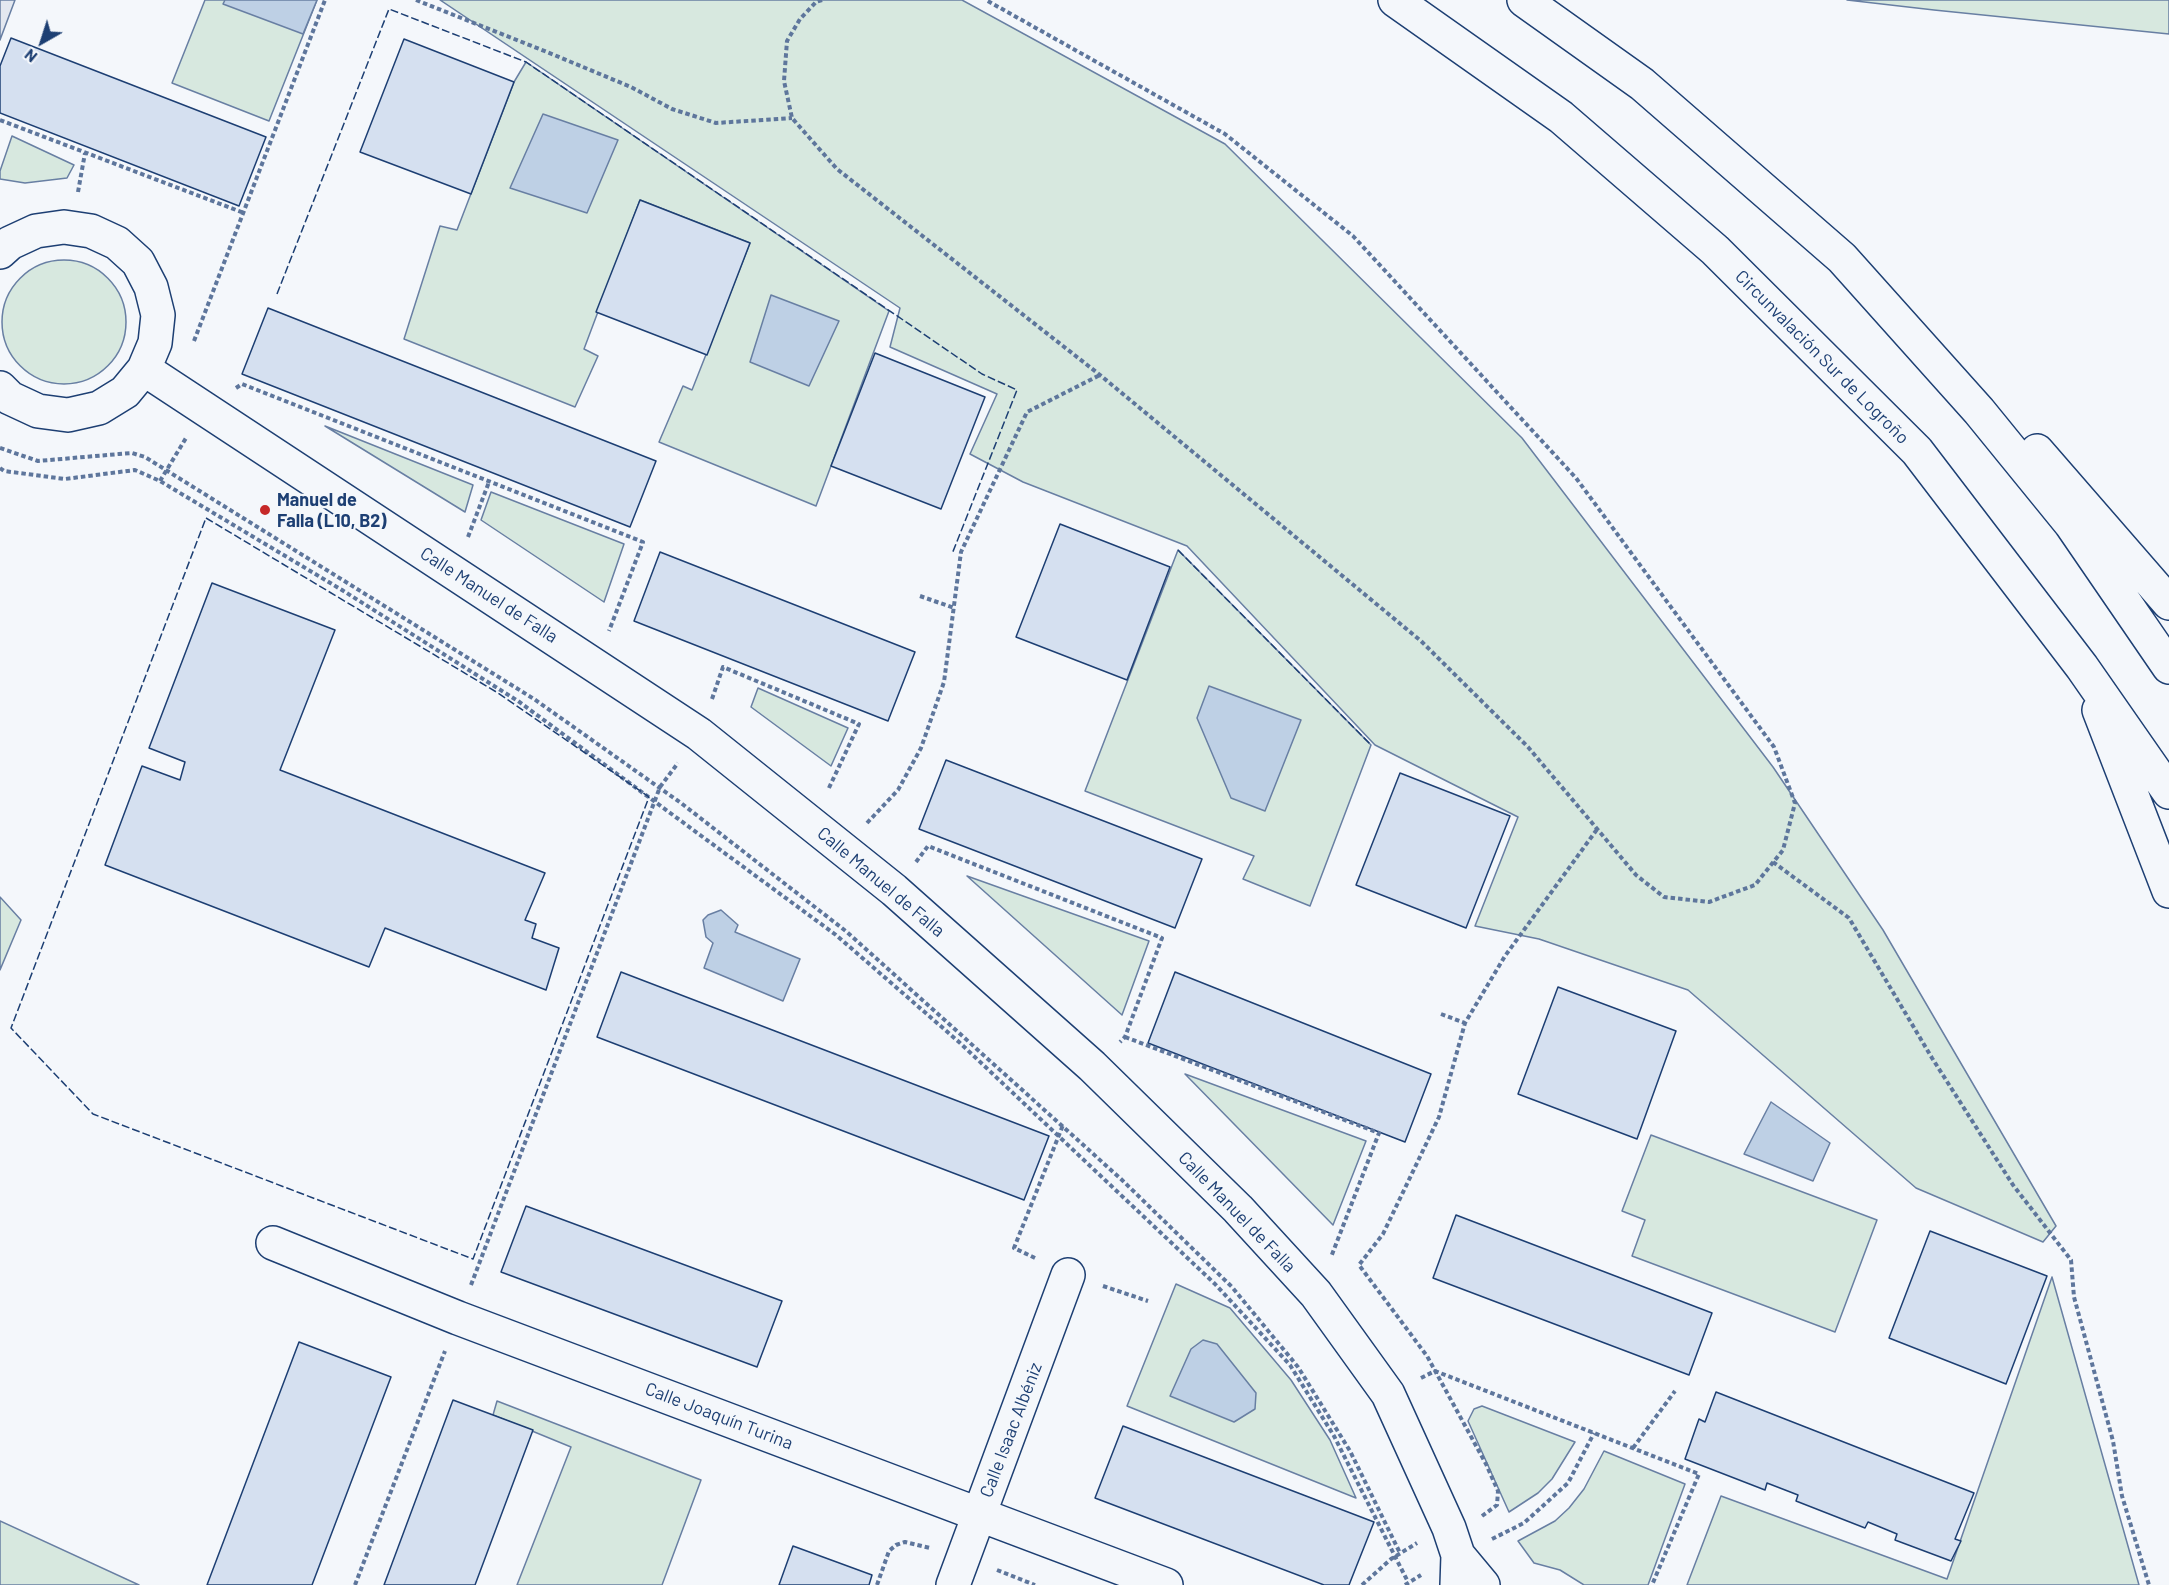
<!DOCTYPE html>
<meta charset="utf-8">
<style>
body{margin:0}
#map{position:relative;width:2169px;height:1585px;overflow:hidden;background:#f4f7fb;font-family:Barlow,sans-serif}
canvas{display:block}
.north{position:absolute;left:12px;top:12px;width:60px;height:60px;-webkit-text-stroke:4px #f4f7fb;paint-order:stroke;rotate:219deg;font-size:16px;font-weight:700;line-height:24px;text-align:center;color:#1d3f73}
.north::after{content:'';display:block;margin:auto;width:21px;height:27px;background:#1d3f73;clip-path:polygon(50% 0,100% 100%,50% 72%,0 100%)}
</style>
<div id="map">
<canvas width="2169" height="1585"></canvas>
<div class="north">N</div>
</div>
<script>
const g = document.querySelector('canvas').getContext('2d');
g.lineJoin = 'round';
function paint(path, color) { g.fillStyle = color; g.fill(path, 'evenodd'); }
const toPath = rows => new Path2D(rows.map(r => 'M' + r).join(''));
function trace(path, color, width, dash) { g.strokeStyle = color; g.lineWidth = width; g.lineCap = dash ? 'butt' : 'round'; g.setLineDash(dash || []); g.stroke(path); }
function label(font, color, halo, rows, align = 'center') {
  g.font = font + ' Barlow,sans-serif'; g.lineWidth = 4.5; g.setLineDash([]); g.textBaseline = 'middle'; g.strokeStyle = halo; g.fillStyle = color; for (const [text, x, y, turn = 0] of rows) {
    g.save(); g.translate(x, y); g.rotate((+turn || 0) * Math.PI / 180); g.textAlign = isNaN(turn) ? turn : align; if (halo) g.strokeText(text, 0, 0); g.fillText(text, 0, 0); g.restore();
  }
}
const green = toPath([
 [205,0,317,0,269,121,172,83,205,0],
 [440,0,962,0,1225,144,1522,438,1773,767,1883,930,2056,1226,2043,1242,1916,1188,1688,990,1539,939,1475,926,1518,817,1375,745,1187,546,1023,482,970,454,997,394,890,347,900,308,440,0],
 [1847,0,2169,0,2169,34,1934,10,1847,0],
 [526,62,889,311,816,506,659,442,683,386,692,390,750,243,640,200,584,349,598,356,575,407,404,339,440,226,457,230,514,82,526,62],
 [12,136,74,165,67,178,25,183,0,179,0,171,12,136],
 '2 322a62 62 0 1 1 124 0a62 62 0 1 1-124 0Z',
 [325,426,473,485,465,512,325,426],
 [491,492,624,544,604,602,481,520,491,492],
 [1178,550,1371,745,1310,906,1243,879,1254,856,1085,791,1178,550],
 [758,688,848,728,831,766,751,707,758,688],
 [967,876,1149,941,1122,1015,967,876],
 [0,897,21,920,0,970,0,897],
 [1185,1074,1366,1141,1333,1225,1185,1074],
 [1651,1135,1877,1220,1835,1332,1632,1256,1645,1220,1622,1211,1651,1135],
 [2052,1277,2139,1585,1687,1585,1721,1496,1947,1579,2052,1277],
 [1176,1284,1230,1308,1291,1380,1330,1440,1356,1498,1127,1406,1176,1284],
 [497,1401,701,1480,662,1585,517,1585,571,1447,493,1415,497,1401],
 [1482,1406,1575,1442,1552,1479,1538,1493,1509,1512,1468,1421,1474,1409,1482,1406],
 [1604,1451,1685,1484,1648,1585,1584,1585,1560,1570,1534,1563,1518,1541,1555,1521,1569,1508,1584,1489,1604,1451],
 [0,1521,139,1585,0,1585,0,1521]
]);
paint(green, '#d7e8df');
trace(green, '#687fa3', 1.5);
const parking = toPath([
 [0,0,15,0,0,40,0,0]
]);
paint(parking, '#e3e8f0');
trace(parking, '#687fa3', 1.5);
const water = toPath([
 [225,0,317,0,303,34,223,4,225,0],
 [543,114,618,140,587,213,510,188,543,114],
 [771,295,839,321,809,386,750,362,771,295],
 [1209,686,1301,720,1265,811,1231,798,1197,718,1209,686],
 [721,910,738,925,735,932,800,959,783,1001,704,968,713,943,706,937,703,920,708,915,721,910],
 [1771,1102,1830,1143,1813,1181,1744,1154,1771,1102],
 [1203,1340,1217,1344,1256,1393,1255,1409,1234,1422,1170,1396,1191,1349,1203,1340]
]);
paint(water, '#bed0e5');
trace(water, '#687fa3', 1.5);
const building = toPath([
 [11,38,266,137,239,206,0,113,0,66,11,38],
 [404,39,514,82,471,194,360,152,404,39],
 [640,200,750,243,707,355,596,312,640,200],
 [268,308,656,461,630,527,242,374,268,308],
 [875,353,985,397,941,509,831,466,875,353],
 [1060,524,1170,567,1127,680,1016,637,1060,524],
 [660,552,915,652,888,721,634,621,660,552],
 [212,583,335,630,280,770,545,873,525,920,536,924,532,938,559,948,546,990,385,928,369,967,105,865,142,766,180,780,185,762,149,748,212,583],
 [946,760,1202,859,1175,928,919,829,946,760],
 [1400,773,1510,816,1466,928,1356,885,1400,773],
 [621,972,1049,1136,1024,1200,597,1037,621,972],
 [1175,972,1431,1074,1405,1142,1148,1043,1175,972],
 [1558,987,1676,1031,1637,1139,1518,1094,1558,987],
 [526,1206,782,1301,757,1367,501,1272,526,1206],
 [1456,1215,1712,1313,1689,1375,1433,1278,1456,1215],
 [1930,1231,2047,1276,2006,1384,1889,1338,1930,1231],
 [299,1342,391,1377,312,1585,207,1585,299,1342],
 [1716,1392,1974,1493,1955,1539,1961,1541,1951,1561,1895,1540,1897,1534,1868,1522,1865,1528,1796,1501,1798,1495,1767,1483,1765,1490,1685,1459,1699,1419,1705,1422,1716,1392],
 [453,1400,533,1430,475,1585,384,1585,453,1400],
 [1123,1426,1374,1522,1349,1585,1324,1585,1095,1498,1123,1426],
 [793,1546,872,1575,869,1585,779,1585,793,1546]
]);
paint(building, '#d5e0f0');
trace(building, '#1d3f73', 1.5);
const street = toPath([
 [0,252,10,243,36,231,64,227,91,231,117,243,138,262,151,287,158,315,155,343,144,369,125,392,99,408,68,415,38,411,10,398,0,388],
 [144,369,699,734,894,890,1092,1066,1238,1209,1316,1294,1388,1394,1449,1528,1458,1555,1457,1585],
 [273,1243,458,1318,1166,1585],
 [1458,1555,1483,1585],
 [953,1585,1068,1275]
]);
const highway = toPath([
 [1395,0,1561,117,1715,250,1917,451,2082,667,2169,792],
 [1524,0,1642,84,1842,258,1979,411,2071,524,2169,667],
 [2037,451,2169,603],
 [2099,710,2169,891]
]);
trace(street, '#1d3f73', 36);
trace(highway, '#1d3f73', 36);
trace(toPath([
 [416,0,547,52,631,87,672,109,716,123,792,118],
 [822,0,816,2,800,19,787,41,784,81,792,118,837,169,1100,375,1421,641,1528,747,1636,875,1664,897,1709,902,1755,885,1783,850,1795,803,1774,747,1576,478,1353,236,1225,134,986,0],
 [0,120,244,213],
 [78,192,85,153],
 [194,341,325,0],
 [236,388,242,384,643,542,609,631],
 [0,448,38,461,119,454,132,453,145,457,534,699,681,803,847,932,1121,1179,1232,1287,1298,1367,1350,1451,1400,1553],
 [0,468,4,471,65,479,135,470,160,481,342,590,518,701,836,935,959,1042,1215,1284,1290,1365,1334,1436,1408,1582],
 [160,481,186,438],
 [468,537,489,482],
 [920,596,954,608],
 [712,699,723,667,859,724,828,790],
 [867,823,898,790,921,748,944,682,961,552,1027,412,1100,375],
 [916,862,928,846,1162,938,1125,1037,1120,1042],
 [1773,862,1849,918,1932,1058,2013,1185,2071,1260,2074,1297,2113,1441,2122,1496,2149,1585],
 [1441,1014,1465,1023],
 [1125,1037,1379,1133,1331,1257],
 [1035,1258,1014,1248,1063,1125],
 [471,1285,660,787,678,763],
 [1103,1286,1148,1301],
 [1421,1378,1435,1371,1699,1474,1652,1585],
 [1633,1448,1675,1391],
 [1482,1516,1497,1505,1498,1491,1486,1464,1427,1356,1359,1265,1383,1234,1439,1117,1465,1023,1505,956,1598,828],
 [1492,1539,1524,1523,1568,1483,1594,1433],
 [997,1570,1035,1585],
 [355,1585,445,1351],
 [877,1585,889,1551,896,1545,905,1542,930,1548],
 [1362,1585,1391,1559,1417,1543],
 [1405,1585,1421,1575]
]), '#5e769c', 4, [4.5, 3]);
trace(street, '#f4f7fb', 33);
trace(highway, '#f4f7fb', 33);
trace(toPath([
 [277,294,389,9,526,62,982,374,1017,390,952,554],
 [206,518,498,693,649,797,473,1259,93,1114,11,1028,206,518],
 [1178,550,1371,745]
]), '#1d3f73', 1.5, [8, 3]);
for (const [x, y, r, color] of [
 [265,510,6,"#c62828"]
]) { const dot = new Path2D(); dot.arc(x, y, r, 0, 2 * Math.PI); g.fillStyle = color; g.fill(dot); trace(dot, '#f4f7fb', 2); }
label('18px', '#1d3f73', '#f4f7fb', [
 ["Circunvalación Sur de Logroño",1822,357,45],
 ["Calle Manuel de Falla",489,595,33],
 ["Calle Manuel de Falla",881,882,40],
 ["Calle Manuel de Falla",1237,1212,46],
 ["Calle Joaquín Turina",719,1416,21],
 ["Calle Isaac Albéniz",1011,1430,-69]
]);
label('bold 18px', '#1d3f73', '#f4f7fb', [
 ["Manuel de",277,500],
 ["Falla (L10, B2)",277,521]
], 'left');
</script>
